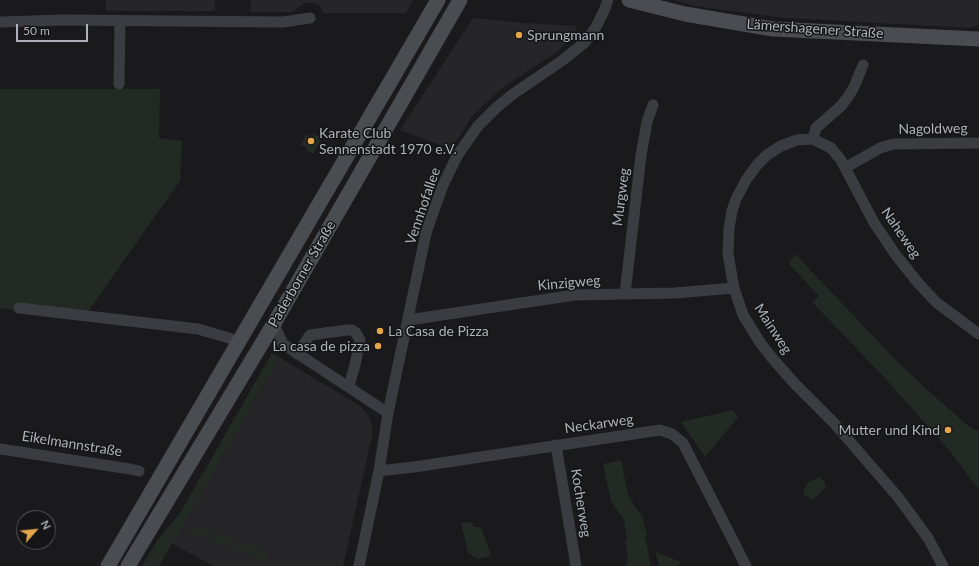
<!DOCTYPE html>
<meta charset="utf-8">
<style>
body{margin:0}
#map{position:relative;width:979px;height:566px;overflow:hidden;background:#1a1a1c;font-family:Lato,sans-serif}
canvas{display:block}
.north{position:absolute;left:16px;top:510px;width:40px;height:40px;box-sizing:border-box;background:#151517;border:1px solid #525458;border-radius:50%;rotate:63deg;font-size:11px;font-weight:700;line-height:16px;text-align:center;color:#adb2ba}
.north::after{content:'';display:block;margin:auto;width:14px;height:18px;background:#e5a749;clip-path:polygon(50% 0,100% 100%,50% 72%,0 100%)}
.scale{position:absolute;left:16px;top:24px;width:72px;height:18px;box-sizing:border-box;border:2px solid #adb2ba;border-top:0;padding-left:5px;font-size:12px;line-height:14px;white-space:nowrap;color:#adb2ba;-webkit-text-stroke:3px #151517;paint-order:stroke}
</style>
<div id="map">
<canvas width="979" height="566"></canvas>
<div class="north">N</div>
<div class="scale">50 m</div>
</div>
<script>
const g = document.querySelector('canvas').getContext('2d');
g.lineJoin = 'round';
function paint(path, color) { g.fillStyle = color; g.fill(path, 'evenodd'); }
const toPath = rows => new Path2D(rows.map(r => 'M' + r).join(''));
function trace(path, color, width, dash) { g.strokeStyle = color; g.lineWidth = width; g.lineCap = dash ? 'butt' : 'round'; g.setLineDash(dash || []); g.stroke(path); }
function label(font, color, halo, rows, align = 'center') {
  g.font = font + ' Lato,sans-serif'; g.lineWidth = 3; g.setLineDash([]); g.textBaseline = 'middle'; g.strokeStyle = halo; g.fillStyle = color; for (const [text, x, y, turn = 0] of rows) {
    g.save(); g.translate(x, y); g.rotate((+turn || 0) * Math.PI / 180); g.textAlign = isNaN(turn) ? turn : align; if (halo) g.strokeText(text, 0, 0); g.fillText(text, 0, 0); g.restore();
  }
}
paint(toPath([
 [106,0,215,0,215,11,106,11],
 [250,0,413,0,406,13,323,13,321,7,314,3,304,3,292,12,251,12],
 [674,0,979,0,979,24,972,28,784,18,694,6],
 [473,18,525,23,577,26,574,34,557,52,502,88,489,100,471,118,451,149,400,130],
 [279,357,360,406,366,412,370,419,372,426,372,436,343,566,213,566,171,543]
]), '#262629');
paint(toPath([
 [0,89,160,89,159,138,182,141,180,181,87,313,42,315,0,308],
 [306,134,312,137,314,134,322,138,313,154,306,150,307,148,301,145],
 [795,254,897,361,934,396,966,424,979,432,979,490,950,451,916,413,883,376,812,302,819,296,789,264],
 [272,353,279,357,159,566,142,566,156,542,180,513],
 [733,410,738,417,705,457,681,422],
 [621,460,629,498,643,517,647,536,645,536,651,566,626,566,628,560,625,541,627,540,624,520,611,502,603,464],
 [819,477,824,481,826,486,819,495,811,500,804,494,804,489,809,482],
 [472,522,474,527,481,527,491,556,477,559,468,553,461,523],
 [191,525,268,552,265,559,189,532],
 [656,552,681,562,677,566,659,566]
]), '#222a23');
trace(toPath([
 [0,22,63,20,283,22,310,18],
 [119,84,120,21],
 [813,139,816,128,841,106,848,97,854,87,863,65],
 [845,168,880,148,893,144,979,143],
 [625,294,641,155,647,122,653,105],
 [19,308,198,329,229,338,239,343],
 [276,320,276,329,283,344,388,413],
 [408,320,575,295,675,293,734,288],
 [297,354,310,335,347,330,352,330,356,333,360,340,355,365,349,386],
 [556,445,576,566],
 [0,449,130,469,139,471],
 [379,471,414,467,660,430,672,434,683,443,746,566],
 [359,566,379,471,388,413,426,233,443,185,457,156,478,126,496,108,513,94,563,60,584,43,595,29,604,11,608,0],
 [943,566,928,538,898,497,833,422,795,384,773,359,761,344,743,315,734,288,728,254,729,228,732,211,736,199,746,180,757,165,767,155,781,146,797,140,813,139,831,148,841,160,873,221,895,254,919,284,937,303,979,334]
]), '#3b3c41', 11);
trace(toPath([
 [629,0,685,14,773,29,979,39],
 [108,566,438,0],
 [128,566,276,320,460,0]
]), '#494c51', 15);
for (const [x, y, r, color] of [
 [519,35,4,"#e5a749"],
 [311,141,4,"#e5a749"],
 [380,331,4,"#e5a749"],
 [378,346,4,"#e5a749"],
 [948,430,4,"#e5a749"]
]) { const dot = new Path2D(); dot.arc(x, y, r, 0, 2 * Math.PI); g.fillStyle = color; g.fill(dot); trace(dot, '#151517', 1.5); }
label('14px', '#adb2ba', '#151517', [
 ["Lämershagener Straße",815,29,4],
 ["Nagoldweg",933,129,-1],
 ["Murgweg",621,197,-83],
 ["Vennhofallee",423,206,-71],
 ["Naheweg",901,233,55],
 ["Paderborner Straße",302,274,-60],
 ["Kinzigweg",569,283,-5],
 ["Mainweg",773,329,57],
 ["Neckarweg",599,424,-8],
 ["Eikelmannstraße",72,444,9],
 ["Kocherweg",581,503,81]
]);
label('14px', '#adb2ba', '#151517', [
 ["Sprungmann",527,35],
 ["Karate Club",319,133],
 ["Sennenstadt 1970 e.V.",319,149],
 ["La Casa de Pizza",388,331],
 ["La casa de pizza",370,346,"right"],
 ["Mutter und Kind",940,430,"right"]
], 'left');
</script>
